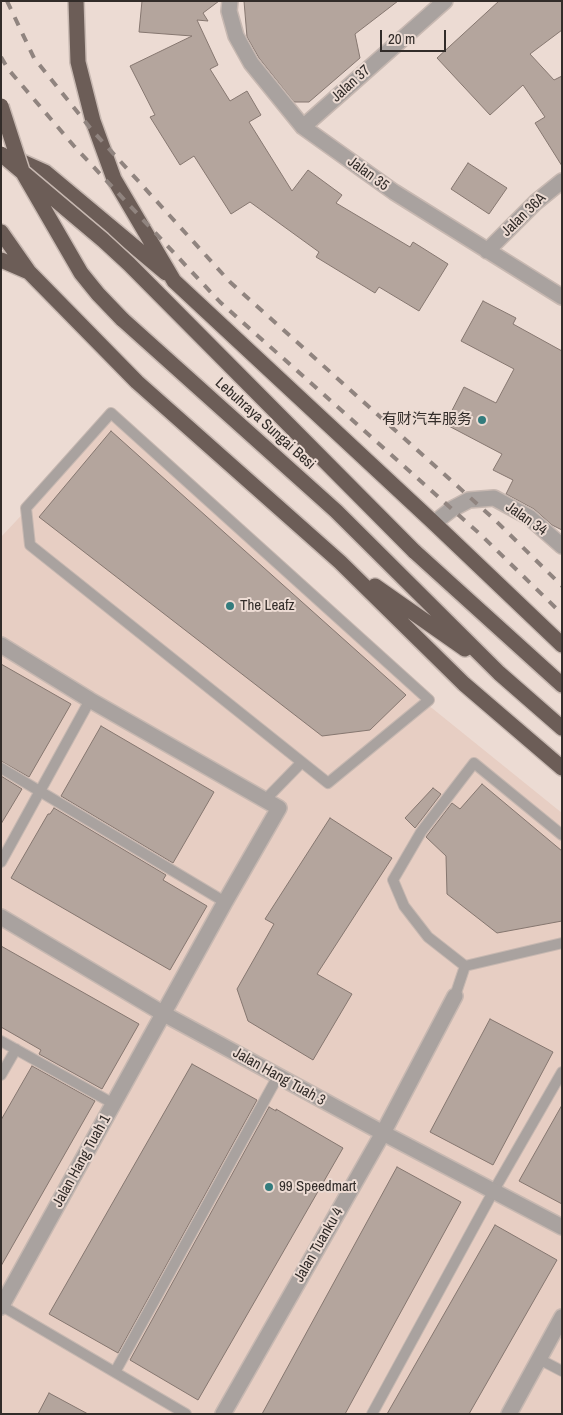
<!DOCTYPE html>
<meta charset="utf-8">
<style>
body{margin:0}
#map{position:relative;width:563px;height:1415px;overflow:hidden;background:#ecdbd3;font-family:"Archivo Narrow",sans-serif}
canvas{display:block}
.frame{position:absolute;inset:0;border:2px solid #322c29;pointer-events:none}
.scale{position:absolute;left:380px;top:30px;width:66px;height:22px;box-sizing:border-box;border:2px solid #322c29;border-top:0;padding-left:6px;font-size:15px;line-height:18px;white-space:nowrap;color:#322c29;-webkit-text-stroke:4px #ecdbd3;paint-order:stroke}
</style>
<div id="map">
<canvas width="563" height="1415"></canvas>
<div class="frame"></div>
<div class="scale">20 m</div>
</div>
<script>
const g = document.querySelector('canvas').getContext('2d');
g.lineJoin = 'round';
function paint(path, color) { g.fillStyle = color; g.fill(path, 'evenodd'); }
const toPath = rows => new Path2D(rows.map(r => 'M' + r).join(''));
function trace(path, color, width, dash) { g.strokeStyle = color; g.lineWidth = width; g.lineCap = dash ? 'butt' : 'round'; g.setLineDash(dash || []); g.stroke(path); }
function label(font, color, halo, rows, align = 'center') {
  g.font = font + ' "Archivo Narrow","Noto Sans SC",sans-serif'; g.lineWidth = 4; g.setLineDash([]); g.textBaseline = 'middle'; g.strokeStyle = halo; g.fillStyle = color; for (const [text, x, y, turn = 0] of rows) {
    g.save(); g.translate(x, y); g.rotate((+turn || 0) * Math.PI / 180); g.textAlign = isNaN(turn) ? turn : align; if (halo) g.strokeText(text, 0, 0); g.fillText(text, 0, 0); g.restore();
  }
}
paint(toPath([
 [111,420,417,696,562,813,562,1414,1,1414,1,537]
]), '#e7cec3');
const building = toPath([
 [142,1,219,1,203,13,208,21,197,20,218,65,210,69,230,101,247,91,261,115,249,122,292,191,308,170,342,195,336,203,410,247,413,242,448,264,419,311,379,287,375,293,316,257,319,252,250,202,231,214,194,156,180,165,150,117,155,115,130,66,192,36,139,32,142,1],
 [244,1,398,1,355,34,360,58,309,102,294,102,259,58,247,37,244,1],
 [499,1,562,1,562,30,530,54,554,80,562,76,562,166,535,123,545,117,523,85,490,115,437,58,499,1],
 [468,163,507,188,489,214,451,189,468,163],
 [483,301,516,318,513,324,562,351,562,530,552,525,534,509,506,494,513,480,493,470,502,454,445,424,464,387,496,403,514,369,461,341,483,301],
 [111,431,406,695,370,730,322,736,39,517,111,431],
 [1,664,71,704,29,777,1,761,1,664],
 [101,726,214,792,173,863,61,796,101,726],
 [1,776,22,789,1,824,1,776],
 [482,784,562,851,562,921,497,933,447,894,446,856,426,837,452,803,460,809,482,784],
 [433,788,441,794,415,828,405,818,433,788],
 [54,808,166,875,163,880,207,906,170,970,11,878,48,814,50,814,54,808],
 [330,818,392,858,317,974,352,994,313,1060,248,1021,237,989,274,924,265,919,330,818],
 [1,946,139,1024,102,1089,39,1054,41,1050,1,1027,1,946],
 [490,1019,553,1052,493,1165,430,1132,490,1019],
 [192,1064,257,1100,118,1353,49,1314,192,1064],
 [32,1066,95,1101,1,1266,1,1120,32,1066],
 [562,1105,562,1204,519,1181,562,1105],
 [269,1107,276,1111,276,1109,343,1148,198,1400,130,1360,269,1107],
 [397,1167,461,1202,345,1414,262,1414,397,1167],
 [495,1225,557,1260,469,1414,387,1414,495,1225],
 [49,1393,88,1414,38,1414,49,1393]
]);
paint(building, '#b4a59d');
trace(building, '#867770', 1);
const lane = toPath([
 [111,413,429,700,328,783,30,545,26,508,111,413],
 [1,768,225,902],
 [265,800,302,762],
 [1,862,90,700],
 [465,966,428,937,404,906,393,880,421,832,474,763,562,835],
 [465,966,562,943],
 [455,996,465,966],
 [1,1041,114,1104],
 [1,1075,16,1049],
 [2,1306,186,1414],
 [539,1359,562,1371],
 [115,1372,278,1076],
 [372,1414,493,1192,562,1072]
]);
const street = toPath([
 [230,1,229,11,236,36,251,63,303,127,394,192,562,297],
 [303,127,445,1],
 [487,251,536,202,562,181],
 [434,523,452,509,469,500,494,498,529,517,562,546],
 [1,645,90,700,279,808,225,902,1,1307],
 [1,917,164,1014,383,1133,562,1227],
 [223,1414,383,1133,455,996],
 [509,1414,562,1317]
]);
const highway = toPath([
 [76,1,78,62,93,121,114,179,174,281,434,523,562,645],
 [9,156,45,172,166,273],
 [1,232,29,272,137,382,340,562,464,684,562,768],
 [1,260,29,272],
 [122,319,336,511,499,673,562,728],
 [414,551,562,685],
 [375,586,465,649]
]);
trace(lane, '#c7b8b1', 12);
trace(street, '#c7b8b1', 18);
trace(highway, '#c7b8b1', 18);
trace(lane, '#a9a29f', 10);
trace(street, '#a9a29f', 15);
trace(highway, '#6c5d57', 15);
trace(toPath([
 [7,1,34,58,91,129,230,282,494,519,562,586],
 [1,57,8,69,74,146,220,302,480,534,562,614]
]), '#90847f', 4, [9, 9]);
const highwayBridge = toPath([
 [1,106,22,171,81,273,98,294,122,319],
 [1,154,103,240,129,264,414,551]
]);
trace(highwayBridge, '#c7b8b1', 18, []);
trace(highwayBridge, '#6c5d57', 15);
for (const [x, y, r, color] of [
 [482,420,5,"#337c7d"],
 [230,606,5,"#337c7d"],
 [269,1187,5,"#337c7d"]
]) { const dot = new Path2D(); dot.arc(x, y, r, 0, 2 * Math.PI); g.fillStyle = color; g.fill(dot); trace(dot, '#ecdbd3', 2); }
label('15px', '#322c29', '#ecdbd3', [
 ["Jalan 37",351,84,-42],
 ["Jalan 35",368,174,36],
 ["Jalan 36A",524,215,-44],
 ["Lebuhraya Sungai Besi",265,424,42],
 ["Jalan 34",526,519,35],
 ["Jalan Hang Tuah 3",279,1077,29],
 ["Jalan Hang Tuah 1",82,1161,-61],
 ["Jalan Tuanku 4",319,1245,-60]
]);
label('15px', '#322c29', '#ecdbd3', [
 ["有财汽车服务",472,420,"right"],
 ["The Leafz",240,606],
 ["99 Speedmart",279,1187]
], 'left');
</script>
